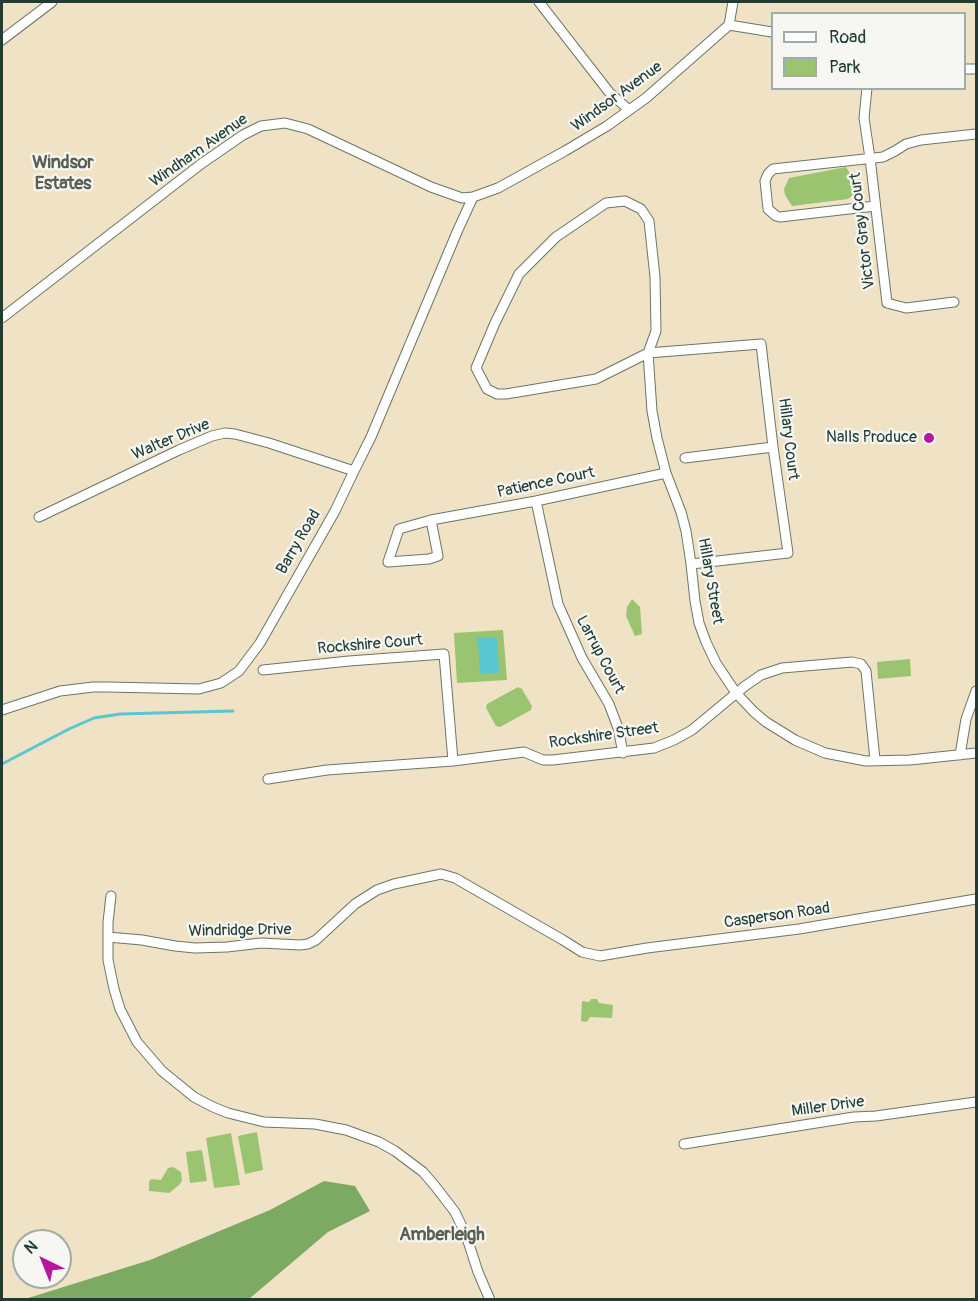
<!DOCTYPE html>
<style>
body{margin:0}
#map{position:relative;width:978px;height:1301px;overflow:hidden;background:#f0e2c5;font-family:Pangolin,sans-serif}
canvas{display:block}
.frame{position:absolute;inset:0;border:3px solid #1f3d34;pointer-events:none}
.legend{position:absolute;left:771px;top:12px;width:195px;height:78px;box-sizing:border-box;background:#f6f6f2;border:2px solid #a0aca6;margin:0;padding:8px 10px;list-style:none;font-size:18px;color:#1f3d34}
.legend li{display:flex;align-items:center;gap:12px;height:30px}
.legend b{width:30px;border:2px solid #a0aca6}
.north{position:absolute;left:12px;top:1229px;width:60px;height:60px;box-sizing:border-box;background:#f6f6f2;border:2px solid #a0aca6;border-radius:50%;rotate:317deg;font-size:16px;font-weight:700;line-height:24px;text-align:center;color:#1f3d34}
.north::after{content:'';display:block;margin:auto;width:21px;height:27px;background:#b5179e;clip-path:polygon(50% 0,100% 100%,50% 72%,0 100%)}
</style>
<div id="map">
<canvas width="978" height="1301"></canvas>
<div class="frame"></div>
<ul class="legend">
<li><b style="height:8px;background:#fff"></b>Road</li>
<li><b style="height:16px;background:#9bc470"></b>Park</li>
</ul>
<div class="north">N</div>
</div>
<script>
const g = document.querySelector('canvas').getContext('2d');
g.lineJoin = 'round';
function paint(path, color) { g.fillStyle = color; g.fill(path, 'evenodd'); }
const toPath = rows => new Path2D(rows.map(r => 'M' + r).join(''));
function trace(path, color, width, dash) { g.strokeStyle = color; g.lineWidth = width; g.lineCap = dash ? 'butt' : 'round'; g.setLineDash(dash || []); g.stroke(path); }
function label(font, color, halo, rows, align = 'center') {
  g.font = font + ' Pangolin,sans-serif'; g.lineWidth = 4.5; g.setLineDash([]); g.textBaseline = 'middle'; g.strokeStyle = halo; g.fillStyle = color; for (const [text, x, y, turn = 0] of rows) {
    g.save(); g.translate(x, y); g.rotate((+turn || 0) * Math.PI / 180); g.textAlign = isNaN(turn) ? turn : align; if (halo) g.strokeText(text, 0, 0); g.fillText(text, 0, 0); g.restore();
  }
}
paint(toPath([
 [846,167,853,178,860,181,860,186,855,190,854,194,848,199,792,206,785,195,784,189,789,178],
 [632,599,640,607,642,634,635,636,626,616,627,607],
 [503,630,507,680,457,683,454,633],
 [910,659,911,676,878,679,877,662],
 [518,687,522,689,532,706,531,710,500,727,496,726,486,708,487,704],
 [591,999,597,999,599,1003,613,1005,612,1018,590,1017,587,1022,581,1021,582,1001,589,1002],
 [257,1132,263,1170,245,1174,238,1136],
 [231,1133,240,1185,214,1188,206,1138],
 [202,1150,207,1181,190,1183,186,1152],
 [173,1167,181,1172,182,1181,179,1185,169,1193,149,1191,149,1182,151,1179,161,1180,168,1168]
]), '#9bc470');
paint(toPath([
 [324,1181,355,1186,370,1211,328,1232,249,1299,25,1299,150,1260,270,1210]
]), '#7caa62');
paint(toPath([
 [497,637,499,673,480,674,478,643,477,642,476,638]
]), '#59c6d1');
trace(toPath([
 [2,764,69,729,94,718,120,714,233,711]
]), '#59c6d1', 3);
const minor = toPath([
 [539,2,609,92,629,110],
 [729,25,733,2],
 [2,40,52,2],
 [964,69,976,69],
 [867,88,864,118,870,158,887,303,906,308,954,302],
 [625,201,641,209,649,221,655,277,656,331,648,353,596,379,506,394,497,394,487,389,476,368,495,323,519,274,556,237,606,203,625,201],
 [875,206,780,217,776,216,768,209,765,181,768,174,773,169,883,157,895,151,906,144,921,140,976,134],
 [2,318,201,164,243,135,261,126,285,123,308,129,431,187,462,198,473,197,498,188,565,151,607,126,646,98,729,25,772,32],
 [685,458,773,447],
 [536,501,558,604,582,658,609,704,618,728,623,753],
 [39,517,179,450,212,436,225,433,235,434,269,443,354,471],
 [431,520,536,501,666,473],
 [431,520,438,556,429,559,388,562,399,529,431,520],
 [691,564,788,553,773,447,761,344,648,353,652,411,657,438,666,473,681,512,686,531,690,557,691,564,695,601,699,623,706,642,716,663,736,693,754,712,766,722,795,740,825,753,866,761,910,760,976,753],
 [263,670,349,661,444,654,453,761],
 [2,710,60,691,93,687,107,687,199,689,221,683,239,671,260,643,335,511,354,471,371,437,457,232,473,197],
 [960,755,966,719,976,691],
 [268,779,327,770,453,761,524,752,543,760,553,760,654,748,674,740,692,730,745,686,761,675,782,668,852,662,861,664,866,671,875,760],
 [111,896,108,922,108,960,114,989,120,1009,137,1042,162,1071,194,1097,213,1107,228,1113,264,1122,315,1124,346,1130,379,1142,395,1151,423,1172,435,1186,455,1212,466,1235,478,1272,490,1300],
 [108,937,142,940,175,946,195,948,227,947,261,943,300,945,308,944,316,940,355,904,377,890,394,884,441,874,455,878,563,940,582,952,600,956,647,948,799,929,976,899],
 [684,1144,854,1117,876,1116,976,1102]
]);
trace(minor, '#687767', 11);
trace(minor, '#fff', 9);
for (const [x, y, r, color] of [
 [929,438,6,"#b5179e"]
]) { const dot = new Path2D(); dot.arc(x, y, r, 0, 2 * Math.PI); g.fillStyle = color; g.fill(dot); trace(dot, '#f6f6f2', 2); }
label('16px', '#1f3d34', '#f6f6f2', [
 ["Windsor Avenue",617,97,-36],
 ["Windham Avenue",199,151,-35],
 ["Victor Gray Court",863,231,-97],
 ["Hillary Court",788,439,83],
 ["Walter Drive",171,440,-23],
 ["Patience Court",546,483,-12],
 ["Barry Road",299,542,-60],
 ["Hillary Street",710,581,80],
 ["Rockshire Court",370,645,-5],
 ["Larrup Court",600,655,62],
 ["Rockshire Street",604,736,-8],
 ["Casperson Road",777,916,-8],
 ["Windridge Drive",240,931,-1],
 ["Miller Drive",828,1107,-8]
]);
label('16px', '#1f3d34', '#f6f6f2', [
 ["Nalls Produce",917,438]
], 'right');
label('bold 18px', '#5b5e52', '#f6f6f2', [
 ["Windsor",63,163],
 ["Estates",63,184],
 ["Amberleigh",442,1235]
]);
</script>
